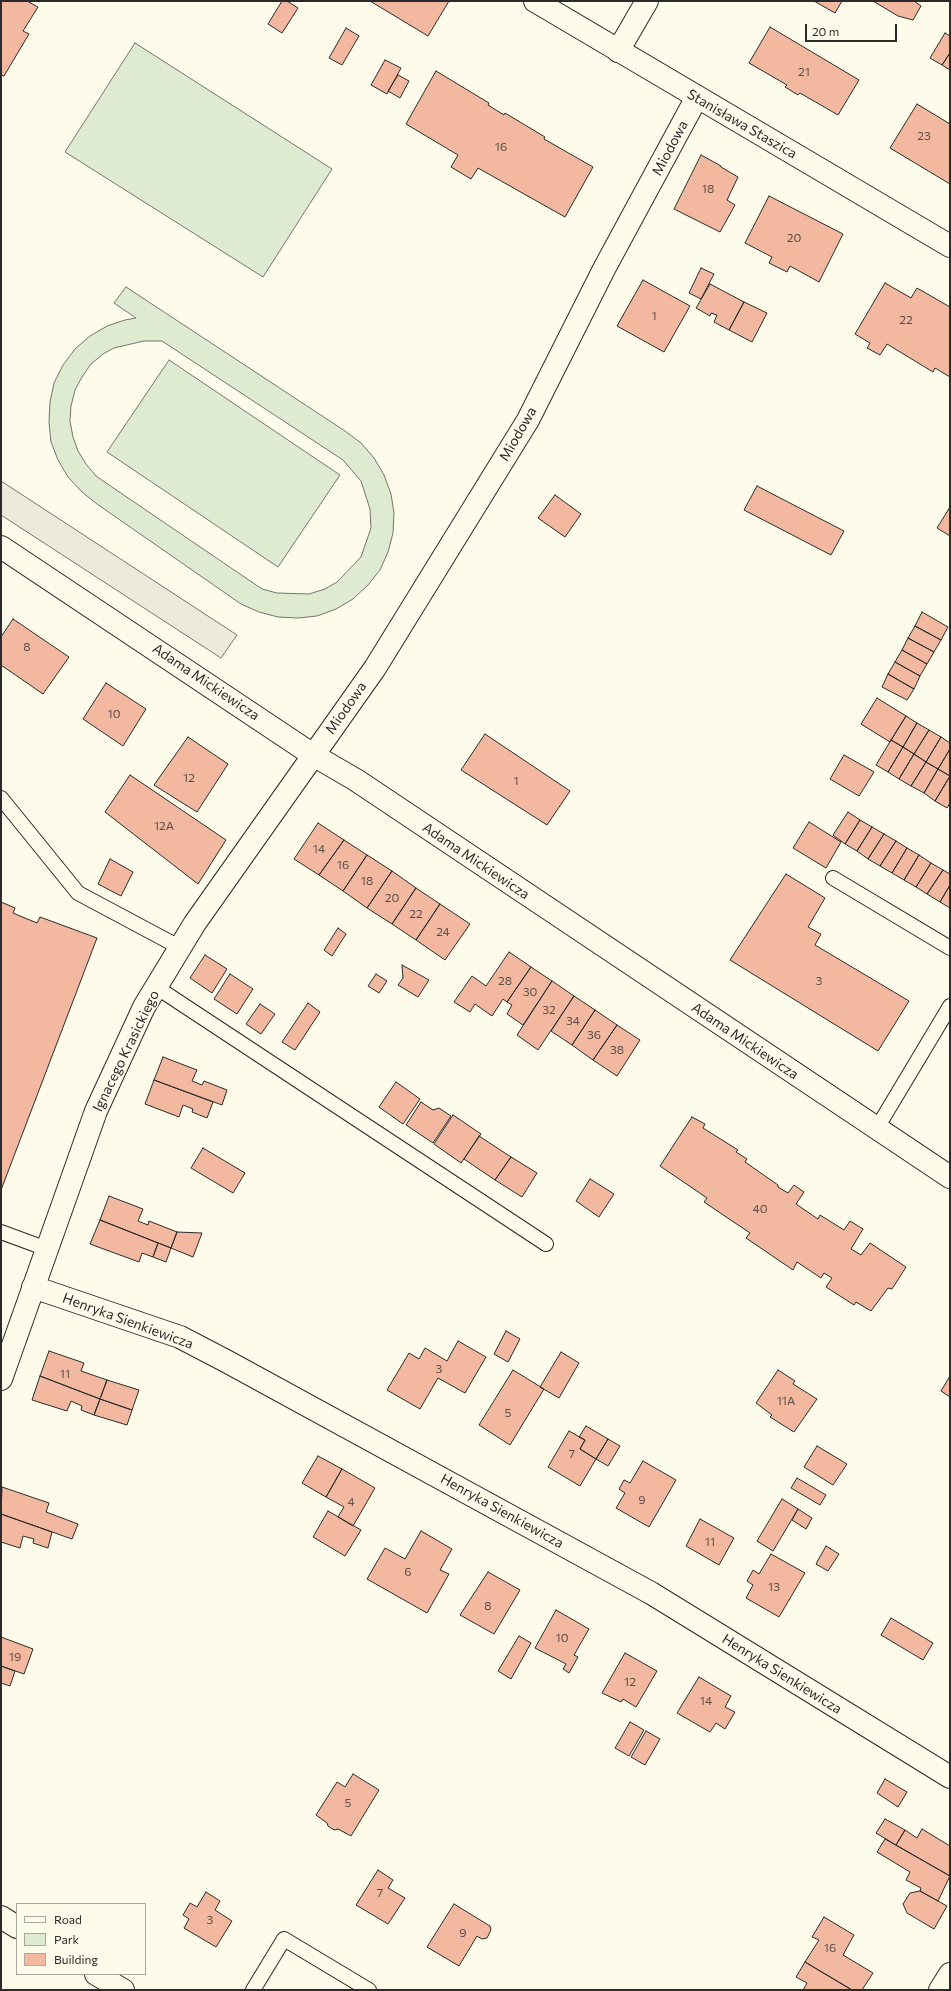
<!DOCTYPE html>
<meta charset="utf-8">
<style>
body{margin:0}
#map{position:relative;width:951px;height:1991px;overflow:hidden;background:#fdfbea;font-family:Commissioner,sans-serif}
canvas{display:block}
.frame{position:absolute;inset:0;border:2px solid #2b2b2b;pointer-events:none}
.legend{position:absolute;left:16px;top:1903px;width:130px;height:72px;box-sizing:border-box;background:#fdfbea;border:1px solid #a9a89e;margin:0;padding:5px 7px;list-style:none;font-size:12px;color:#2b2b2b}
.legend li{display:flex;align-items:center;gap:8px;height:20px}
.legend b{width:20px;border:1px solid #a9a89e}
.scale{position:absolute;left:805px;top:24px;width:92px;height:18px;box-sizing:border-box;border:2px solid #2b2b2b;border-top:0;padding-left:5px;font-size:12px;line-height:14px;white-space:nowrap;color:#2b2b2b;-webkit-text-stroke:3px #fdfbea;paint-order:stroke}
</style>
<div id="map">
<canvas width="951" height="1991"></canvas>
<div class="frame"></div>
<ul class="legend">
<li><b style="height:5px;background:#fdfbea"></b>Road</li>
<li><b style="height:11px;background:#deebd1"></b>Park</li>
<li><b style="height:11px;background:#f2b8a0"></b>Building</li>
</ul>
<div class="scale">20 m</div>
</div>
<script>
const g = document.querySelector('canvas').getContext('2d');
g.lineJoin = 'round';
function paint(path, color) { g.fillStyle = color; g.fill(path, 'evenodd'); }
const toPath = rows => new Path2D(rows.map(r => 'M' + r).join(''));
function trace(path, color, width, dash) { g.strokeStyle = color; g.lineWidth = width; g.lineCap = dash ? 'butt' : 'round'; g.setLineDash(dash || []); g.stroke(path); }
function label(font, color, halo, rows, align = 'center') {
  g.font = font + ' Commissioner,sans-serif'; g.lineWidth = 3; g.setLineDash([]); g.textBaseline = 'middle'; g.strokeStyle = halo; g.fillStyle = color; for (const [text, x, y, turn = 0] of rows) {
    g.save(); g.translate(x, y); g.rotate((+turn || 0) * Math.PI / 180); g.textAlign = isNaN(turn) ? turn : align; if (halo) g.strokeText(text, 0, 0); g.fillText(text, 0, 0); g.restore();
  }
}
const green = toPath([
 [135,43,332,169,263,277,65,152,135,43],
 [126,287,345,431,361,443,374,458,384,475,391,494,394,513,393,533,388,552,380,570,368,585,353,599,336,609,317,616,298,618,278,617,259,612,241,604,97,504,82,492,68,477,58,460,51,442,49,422,50,402,54,383,63,365,75,349,90,336,107,326,125,320,136,318,114,303,126,287],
 [144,341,162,341,343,460,361,481,370,509,371,528,361,557,337,582,325,589,309,594,277,593,262,589,109,485,96,476,86,464,78,451,73,437,70,421,71,406,75,390,82,377,91,364,103,354,114,348,144,341],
 [169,360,340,475,278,567,107,452,169,360]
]);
paint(green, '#deebd1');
trace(green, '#74746e', 1);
const parking = toPath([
 [1,481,237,635,221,658,1,515,1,481]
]);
paint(parking, '#eceadb');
trace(parking, '#74746e', 1);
const building = toPath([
 [1,1,27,1,38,7,23,31,29,34,4,76,1,75,1,1],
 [282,1,287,1,298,8,282,33,268,24,282,1],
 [370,1,449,1,428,36,370,1],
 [814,1,842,1,835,13,814,1],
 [873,1,914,1,921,6,913,20,898,16,873,1],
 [770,27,859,80,838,115,800,93,798,95,785,87,787,85,749,63,770,27],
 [346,28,359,36,342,65,329,58,346,28],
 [945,33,950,36,950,53,942,65,930,58,945,33],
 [950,53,950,70,942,65,950,53],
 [385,60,401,68,387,94,371,85,385,60],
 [436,71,489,103,488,105,504,115,505,113,545,137,544,139,593,167,565,217,478,168,471,179,451,167,458,155,406,124,436,71],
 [398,75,409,81,400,98,388,91,398,75],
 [917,104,950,124,950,184,890,148,917,104],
 [701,155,721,166,721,167,738,177,727,200,735,205,720,232,674,209,701,155],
 [769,196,843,234,819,282,790,266,787,272,769,263,772,257,745,243,769,196],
 [701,268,714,274,701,299,689,293,701,268],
 [643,280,690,306,664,352,617,326,643,280],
 [885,283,911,298,917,288,950,307,950,377,935,368,933,372,887,344,880,355,867,348,870,343,855,334,885,283],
 [710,284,744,302,729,330,714,322,717,315,711,313,710,316,696,308,710,284],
 [744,302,767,313,752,342,729,330,744,302],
 [757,486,844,531,831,555,744,510,757,486],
 [555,495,581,514,565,537,538,518,555,495],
 [950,507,950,536,937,528,950,507],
 [922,612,948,627,941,640,915,626,922,612],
 [13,619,69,657,43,694,1,665,1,637,13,619],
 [915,626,941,640,934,652,908,638,915,626],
 [908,638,934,652,927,664,902,650,908,638],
 [902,650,927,664,920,676,895,662,902,650],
 [895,662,920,676,914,689,888,674,895,662],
 [888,674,914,689,907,700,882,687,888,674],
 [106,683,146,709,123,746,83,719,106,683],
 [877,698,906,716,890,742,861,724,877,698],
 [906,716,917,723,903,747,891,740,906,716],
 [917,723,929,730,914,754,903,747,917,723],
 [929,730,941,737,926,762,914,754,929,730],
 [485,734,570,791,547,825,461,770,485,734],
 [188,737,228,764,197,812,154,785,188,737],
 [941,737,950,743,950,749,938,769,926,762,941,737],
 [891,740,903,747,888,772,876,765,891,740],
 [903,747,914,754,899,779,888,772,903,747],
 [950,749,950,776,938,769,950,749],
 [914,754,926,762,911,786,899,779,914,754],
 [844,755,874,772,859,796,830,779,844,755],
 [926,762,938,769,924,793,911,786,926,762],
 [938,769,950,776,935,801,924,793,938,769],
 [130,775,226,840,198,884,105,812,130,775],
 [950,776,950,803,947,808,935,801,950,776],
 [848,812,860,820,845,844,833,835,848,812],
 [860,820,872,827,857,851,845,844,860,820],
 [809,822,841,842,826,868,793,848,809,822],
 [318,823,344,840,319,875,294,859,318,823],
 [872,827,884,834,868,859,857,851,872,827],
 [884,834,896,841,880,866,868,859,884,834],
 [344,840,367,855,343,891,319,875,344,840],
 [896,841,907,848,892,873,880,866,896,841],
 [907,848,919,855,904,880,892,873,907,848],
 [367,855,392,871,367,908,343,891,367,855],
 [919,855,931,863,916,887,904,880,919,855],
 [110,859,133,872,121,896,98,884,110,859],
 [931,863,943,870,927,894,916,887,931,863],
 [943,870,950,874,950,885,940,902,927,894,943,870],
 [392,871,416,888,392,924,367,908,392,871],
 [786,874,825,898,808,927,821,934,815,945,909,1001,878,1051,730,960,786,874],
 [950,885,950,908,940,902,950,885],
 [416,888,440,904,416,940,392,924,416,888],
 [1,902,15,908,13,913,37,923,40,917,97,938,1,1190,1,902],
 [440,904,470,924,445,960,416,940,440,904],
 [338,928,346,934,332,956,324,950,338,928],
 [509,952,531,967,507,1002,503,999,492,1016,475,1004,470,1012,454,1002,472,976,486,986,509,952],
 [205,955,227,969,212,993,190,978,205,955],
 [402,965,429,980,418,997,398,985,403,978,402,965],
 [531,967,552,981,523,1025,507,1014,512,1005,507,1002,531,967],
 [230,974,253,989,237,1014,214,999,230,974],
 [376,974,387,981,379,993,368,986,376,974],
 [552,981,574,996,538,1050,517,1035,552,981],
 [574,996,595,1010,572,1045,551,1031,574,996],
 [308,1003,320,1012,295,1050,282,1042,308,1003],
 [260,1004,275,1014,261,1034,246,1024,260,1004],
 [595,1010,617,1025,593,1060,572,1045,595,1010],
 [617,1025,640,1040,617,1076,593,1060,617,1025],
 [163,1057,197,1070,192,1081,202,1085,204,1081,227,1090,222,1105,154,1080,163,1057],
 [154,1080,213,1102,207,1118,192,1112,193,1109,183,1105,179,1117,145,1104,154,1080],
 [396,1082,420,1099,403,1124,379,1107,396,1082],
 [421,1102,433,1110,439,1108,451,1116,433,1143,406,1125,421,1102],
 [453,1115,481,1134,461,1163,434,1144,453,1115],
 [692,1117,705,1124,703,1128,738,1150,736,1152,747,1159,745,1162,778,1185,778,1187,788,1193,794,1185,804,1192,796,1204,818,1219,820,1215,844,1230,850,1221,863,1229,851,1249,861,1255,870,1243,906,1267,892,1289,888,1288,871,1311,856,1302,854,1305,826,1287,832,1278,824,1273,821,1278,797,1262,793,1270,746,1238,750,1233,704,1202,707,1198,660,1166,692,1117],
 [479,1136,511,1157,495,1180,464,1159,479,1136],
 [203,1148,245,1173,233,1193,191,1168,203,1148],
 [511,1157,537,1173,522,1197,495,1180,511,1157],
 [590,1179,614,1194,599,1217,576,1201,590,1179],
 [109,1196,143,1209,138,1221,148,1225,149,1221,177,1232,171,1248,100,1220,109,1196],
 [100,1220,158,1243,153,1257,142,1253,139,1262,90,1244,100,1220],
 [177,1232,202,1233,193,1257,171,1248,177,1232],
 [158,1243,171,1248,166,1262,153,1257,158,1243],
 [506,1331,520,1339,508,1362,494,1354,506,1331],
 [458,1341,486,1357,465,1393,438,1378,420,1409,387,1390,409,1353,419,1359,425,1348,447,1361,458,1341],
 [49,1351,84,1363,81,1371,107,1380,100,1399,40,1376,49,1351],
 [561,1352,579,1363,559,1398,540,1387,561,1352],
 [513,1370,544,1389,510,1445,479,1425,513,1370],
 [778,1370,795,1381,793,1384,817,1399,794,1432,770,1417,772,1415,756,1403,778,1370],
 [40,1376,100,1399,94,1415,81,1410,82,1406,71,1401,67,1411,32,1400,40,1376],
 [950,1376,950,1397,941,1391,950,1376],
 [107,1380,139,1390,132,1410,100,1399,107,1380],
 [100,1399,132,1410,127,1425,94,1415,100,1399],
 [586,1426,608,1439,596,1459,580,1449,585,1440,579,1437,586,1426],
 [569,1431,585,1440,580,1449,596,1459,580,1486,548,1467,569,1431],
 [608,1439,620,1446,608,1466,596,1459,608,1439],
 [817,1446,847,1464,833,1485,804,1467,817,1446],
 [318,1456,342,1469,326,1497,302,1483,318,1456],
 [643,1461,676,1480,649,1527,616,1508,625,1493,619,1489,624,1480,630,1483,643,1461],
 [342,1469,375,1488,353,1526,338,1517,344,1507,326,1497,342,1469],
 [797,1478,826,1495,820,1505,791,1488,797,1478],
 [2,1487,49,1503,46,1512,78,1524,72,1539,1,1514,2,1487],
 [782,1499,798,1509,773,1551,757,1541,782,1499],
 [798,1509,812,1518,806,1529,792,1520,798,1509],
 [328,1511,361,1530,345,1556,313,1537,328,1511],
 [1,1514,52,1532,48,1548,33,1543,34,1539,23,1536,20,1548,1,1542,1,1514],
 [700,1519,734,1538,719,1565,686,1546,700,1519],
 [421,1531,452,1549,440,1570,449,1574,427,1613,367,1579,385,1548,405,1559,421,1531],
 [826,1546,839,1554,828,1571,816,1564,826,1546],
 [771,1554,805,1573,779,1617,746,1598,753,1585,747,1581,753,1570,759,1574,771,1554],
 [488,1572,520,1590,494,1634,460,1615,488,1572],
 [556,1610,589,1629,574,1655,578,1657,569,1673,563,1669,566,1664,535,1648,556,1610],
 [891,1618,933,1643,923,1660,881,1635,891,1618],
 [519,1636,531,1643,511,1679,498,1671,519,1636],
 [1,1637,33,1649,24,1674,1,1666,1,1637],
 [625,1653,657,1671,636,1707,623,1699,621,1702,602,1693,625,1653],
 [1,1666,15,1671,10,1686,1,1683,1,1666],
 [699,1677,731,1696,725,1707,735,1712,725,1729,716,1723,710,1732,677,1713,699,1677],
 [630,1722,644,1730,629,1756,615,1748,630,1722],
 [646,1731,660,1739,645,1765,631,1757,646,1731],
 [353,1774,379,1790,351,1836,338,1829,334,1830,328,1826,327,1823,316,1815,337,1782,345,1787,353,1774],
 [885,1779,907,1792,898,1807,877,1793,885,1779],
 [885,1819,905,1830,896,1845,876,1833,885,1819],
 [922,1829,950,1846,950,1876,896,1845,905,1830,917,1838,922,1829],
 [885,1839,950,1876,938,1901,920,1891,921,1888,906,1880,910,1872,877,1852,885,1839],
 [378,1870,393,1880,388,1888,405,1898,388,1924,356,1905,378,1870],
 [920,1891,947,1906,934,1929,907,1913,903,1904,910,1893,920,1891],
 [206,1892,220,1901,215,1910,232,1921,216,1947,184,1928,189,1919,183,1915,190,1903,197,1907,206,1892],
 [454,1904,490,1926,491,1930,487,1938,482,1939,477,1936,459,1966,427,1947,454,1904],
 [824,1917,854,1935,843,1955,873,1973,862,1990,852,1990,805,1962,819,1940,812,1937,824,1917],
 [805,1962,852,1990,803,1990,807,1983,796,1977,805,1962]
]);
paint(building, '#f2b8a0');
trace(building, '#2b2b2b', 1);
const service = toPath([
 [1,798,78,893,181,948],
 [833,878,950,948],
 [156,987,546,1244],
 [877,1128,950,1006],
 [1,1232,47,1249],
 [253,1990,284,1939,369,1990]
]);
const minor = toPath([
 [535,1,950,246],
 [618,51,647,1],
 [1,547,313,755,356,780,950,1177],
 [33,1287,180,1337,226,1361,651,1593,950,1777],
 [1,1379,96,1111,144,1007,195,923,375,668,528,420,604,269,697,97],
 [1,1917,17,1927],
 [96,1974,123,1990],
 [940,1990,950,1974]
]);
trace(service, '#2b2b2b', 16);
trace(minor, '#2b2b2b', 24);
trace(service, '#fdfbea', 14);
trace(minor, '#fdfbea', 22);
label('12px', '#5d4e48', null, [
 ["21",804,72],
 ["23",924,136],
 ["16",501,147],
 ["18",708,189],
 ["20",794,238],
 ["1",654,316],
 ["22",906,320],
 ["8",27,647],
 ["10",114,714],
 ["12",189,778],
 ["1",516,781],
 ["12A",164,826],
 ["14",319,849],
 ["16",343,865],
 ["18",367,881],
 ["20",392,898],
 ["22",416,914],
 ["24",443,932],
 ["28",505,981],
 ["3",819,981],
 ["30",530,992],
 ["32",549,1010],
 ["34",573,1021],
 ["36",594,1035],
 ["38",617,1050],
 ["40",760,1209],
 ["3",439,1369],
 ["11",65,1374],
 ["11A",786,1401],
 ["5",508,1413],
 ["7",572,1454],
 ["9",642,1500],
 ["4",351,1502],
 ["11",710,1542],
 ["6",408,1572],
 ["13",774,1587],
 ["8",488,1606],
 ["10",562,1638],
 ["19",15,1657],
 ["12",630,1682],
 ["14",706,1701],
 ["5",348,1803],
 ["7",380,1893],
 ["3",210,1920],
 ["9",463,1933],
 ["16",830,1948]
]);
label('14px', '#2b2b2b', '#fdfbea', [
 ["Stanisława Staszica",742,124,30],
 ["Miodowa",670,148,-62],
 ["Miodowa",518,434,-60],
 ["Adama Mickiewicza",206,682,34],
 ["Miodowa",346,708,-55],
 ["Adama Mickiewicza",476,861,34],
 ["Adama Mickiewicza",745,1041,34],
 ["Ignacego Krasickiego",126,1051,-64],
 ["Henryka Sienkiewicza",128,1321,20],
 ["Henryka Sienkiewicza",502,1511,29],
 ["Henryka Sienkiewicza",782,1674,32]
]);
</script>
